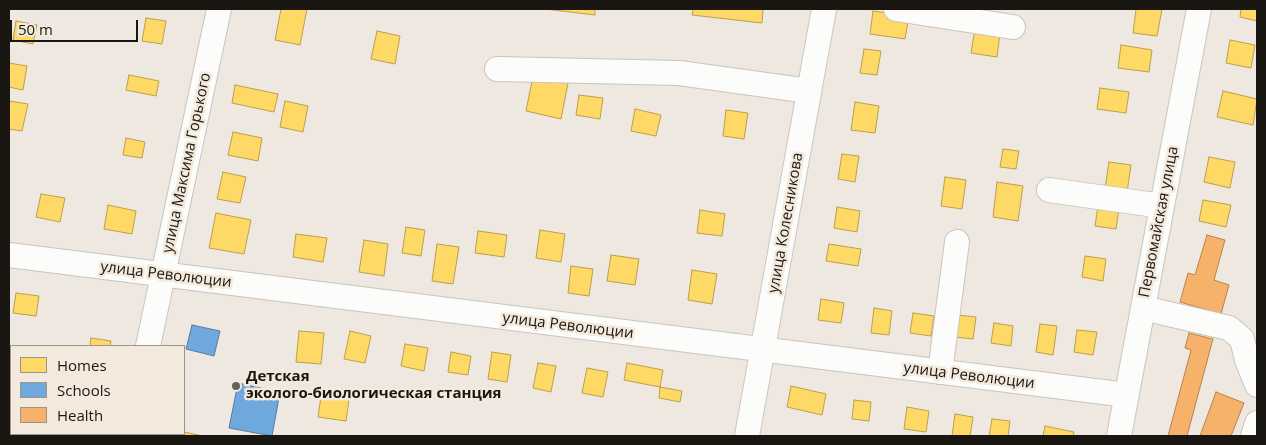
<!DOCTYPE html>
<meta charset="utf-8">
<style>
body{margin:0}
#map{position:relative;width:1266px;height:445px;overflow:hidden;background:#eee8e1;font-family:"Open Sans",sans-serif}
canvas{display:block}
.frame{position:absolute;inset:0;border:10px solid #1a1712;pointer-events:none}
.legend{position:absolute;left:10px;top:345px;width:175px;height:90px;box-sizing:border-box;background:#f3e9dc;border:1px solid #9c958b;margin:0;padding:6px 9px;list-style:none;font-size:15px;color:#1a1712}
.legend li{display:flex;align-items:center;gap:10px;height:25px}
.legend b{width:25px;border:1px solid #9c958b}
.scale{position:absolute;left:10px;top:20px;width:128px;height:22px;box-sizing:border-box;border:2px solid #1a1712;border-top:0;padding-left:6px;font-size:15px;line-height:18px;white-space:nowrap;color:#1a1712;-webkit-text-stroke:4px #f3e9dc;paint-order:stroke}
</style>
<div id="map">
<canvas width="1266" height="445"></canvas>
<div class="frame"></div>
<ul class="legend">
<li><b style="height:14px;background:#ffd966"></b>Homes</li>
<li><b style="height:14px;background:#6fa8dc"></b>Schools</li>
<li><b style="height:14px;background:#f6b26b"></b>Health</li>
</ul>
<div class="scale">50 m</div>
</div>
<script>
const g = document.querySelector('canvas').getContext('2d');
g.lineJoin = 'round';
function paint(path, color) { g.fillStyle = color; g.fill(path, 'evenodd'); }
const toPath = rows => new Path2D(rows.map(r => 'M' + r).join(''));
function trace(path, color, width, dash) { g.strokeStyle = color; g.lineWidth = width; g.lineCap = dash ? 'butt' : 'round'; g.setLineDash(dash || []); g.stroke(path); }
function label(font, color, halo, rows, align = 'center') {
  g.font = font + ' "Open Sans",sans-serif'; g.lineWidth = 5; g.setLineDash([]); g.textBaseline = 'middle'; g.strokeStyle = halo; g.fillStyle = color; for (const [text, x, y, turn = 0] of rows) {
    g.save(); g.translate(x, y); g.rotate((+turn || 0) * Math.PI / 180); g.textAlign = isNaN(turn) ? turn : align; if (halo) g.strokeText(text, 0, 0); g.fillText(text, 0, 0); g.restore();
  }
}
const homes = toPath([
 [281,9,307,9,300,45,275,40,281,9],
 [545,9,595,9,595,15,545,9],
 [693,9,763,9,762,23,692,15,693,9],
 [1136,9,1162,9,1157,36,1133,33,1136,9],
 [1241,9,1257,9,1257,21,1240,17,1241,9],
 [873,11,909,16,905,39,870,34,873,11],
 [146,18,166,21,162,44,142,41,146,18],
 [16,21,37,25,33,44,13,40,16,21],
 [975,29,1000,33,997,57,971,53,975,29],
 [377,31,400,36,395,64,371,59,377,31],
 [1230,40,1255,45,1251,68,1226,63,1230,40],
 [1121,45,1152,50,1149,72,1118,68,1121,45],
 [864,49,881,51,877,75,860,73,864,49],
 [9,63,27,66,23,90,9,87,9,63],
 [129,75,159,81,156,96,126,90,129,75],
 [533,76,568,83,561,119,526,111,533,76],
 [235,85,278,94,274,112,232,103,235,85],
 [1100,88,1129,92,1126,113,1097,109,1100,88],
 [1223,91,1257,99,1253,125,1217,117,1223,91],
 [579,95,603,98,600,119,576,115,579,95],
 [9,101,28,104,22,131,9,129,9,101],
 [285,101,308,106,303,132,280,127,285,101],
 [855,102,879,106,875,133,851,130,855,102],
 [635,109,661,115,656,136,631,131,635,109],
 [726,110,748,113,744,139,723,136,726,110],
 [233,132,262,138,258,161,228,155,233,132],
 [126,138,145,142,142,158,123,155,126,138],
 [1003,149,1019,151,1016,169,1000,167,1003,149],
 [842,154,859,156,855,182,838,179,842,154],
 [1209,157,1235,162,1230,188,1204,182,1209,157],
 [1109,162,1131,165,1127,192,1105,189,1109,162],
 [223,172,246,177,240,203,217,199,223,172],
 [945,177,966,180,962,209,941,206,945,177],
 [997,182,1023,186,1018,221,993,217,997,182],
 [41,194,65,198,60,222,36,217,41,194],
 [1203,200,1231,205,1226,227,1199,221,1203,200],
 [108,205,136,211,132,234,104,229,108,205],
 [1098,206,1119,209,1116,229,1095,226,1098,206],
 [837,207,860,211,857,232,834,228,837,207],
 [700,210,725,214,722,236,697,233,700,210],
 [216,213,251,220,244,254,209,248,216,213],
 [406,227,425,230,421,256,402,253,406,227],
 [540,230,565,234,561,262,536,258,540,230],
 [478,231,507,235,504,257,475,253,478,231],
 [296,234,327,238,323,262,293,257,296,234],
 [364,240,388,244,384,276,359,272,364,240],
 [437,244,459,247,453,284,432,281,437,244],
 [829,244,861,249,858,266,826,261,829,244],
 [611,255,639,259,635,285,607,281,611,255],
 [1085,256,1106,259,1103,281,1082,277,1085,256],
 [571,266,593,269,589,296,568,293,571,266],
 [692,270,717,274,712,304,688,300,692,270],
 [16,293,39,296,36,316,13,313,16,293],
 [821,299,844,303,841,323,818,320,821,299],
 [874,308,892,311,889,335,871,333,874,308],
 [913,313,934,316,931,336,910,333,913,313],
 [957,315,976,317,973,339,954,337,957,315],
 [994,323,1013,326,1011,346,991,343,994,323],
 [1040,324,1057,326,1053,355,1036,352,1040,324],
 [1077,330,1097,332,1093,355,1074,352,1077,330],
 [299,331,324,333,321,364,296,362,299,331],
 [350,331,371,336,365,363,344,359,350,331],
 [91,338,111,341,110,346,90,346,91,338],
 [405,344,428,348,424,371,401,366,405,344],
 [451,352,471,356,468,375,448,372,451,352],
 [492,352,511,355,507,382,488,379,492,352],
 [538,363,556,366,551,392,533,388,538,363],
 [627,363,663,370,660,387,624,380,627,363],
 [587,368,608,372,603,397,582,393,587,368],
 [791,386,826,394,822,415,787,407,791,386],
 [660,387,682,391,680,402,659,398,660,387],
 [321,396,349,399,346,421,318,417,321,396],
 [854,400,871,402,869,421,852,419,854,400],
 [907,407,929,411,926,432,904,429,907,407],
 [955,414,973,417,970,436,952,436,955,414],
 [992,419,1010,421,1008,436,989,436,992,419],
 [1045,426,1074,432,1073,436,1043,436,1045,426],
 [184,432,203,436,170,436,171,434,184,434,184,432]
]);
paint(homes, '#ffd966');
trace(homes, '#ba9f4d', 1);
const schools = toPath([
 [192,325,220,331,214,356,186,349,192,325],
 [238,383,280,392,272,436,229,428,238,383]
]);
paint(schools, '#6fa8dc');
trace(schools, '#567c9f', 1);
const health = toPath([
 [1207,235,1225,240,1214,280,1229,285,1221,314,1180,302,1188,273,1195,275,1207,235],
 [1189,333,1213,339,1187,436,1168,436,1191,350,1185,348,1189,333],
 [1216,392,1244,403,1231,436,1200,436,1216,392]
]);
paint(health, '#f6b26b');
trace(health, '#b48450', 1);
const minor = toPath([
 [896,9,1013,27],
 [497,69,679,73,809,91],
 [1049,190,1162,206],
 [9,255,1127,395],
 [1143,308,1229,328,1242,339,1247,360,1257,385],
 [148,346,219,9],
 [940,372,957,242],
 [130,436,131,434],
 [747,436,824,9],
 [1119,436,1199,9],
 [1253,436,1257,423]
]);
trace(minor, '#c9c4be', 26);
trace(minor, '#fcfcfa', 24);
for (const [x, y, r, color] of [
 [236,386,5,"#64605a"]
]) { const dot = new Path2D(); dot.arc(x, y, r, 0, 2 * Math.PI); g.fillStyle = color; g.fill(dot); trace(dot, '#f3e9dc', 2); }
label('15px', '#1a1712', '#f3e9dc', [
 ["улица Максима Горького",187,163,-78],
 ["Первомайская улица",1159,222,-79],
 ["улица Колесникова",786,223,-80],
 ["улица Революции",166,275,7],
 ["улица Революции",568,326,7],
 ["улица Революции",969,376,7]
]);
label('bold 15px', '#1a1712', '#f3e9dc', [
 ["Детская",246,377],
 ["эколого-биологическая станция",246,394]
], 'left');
</script>
